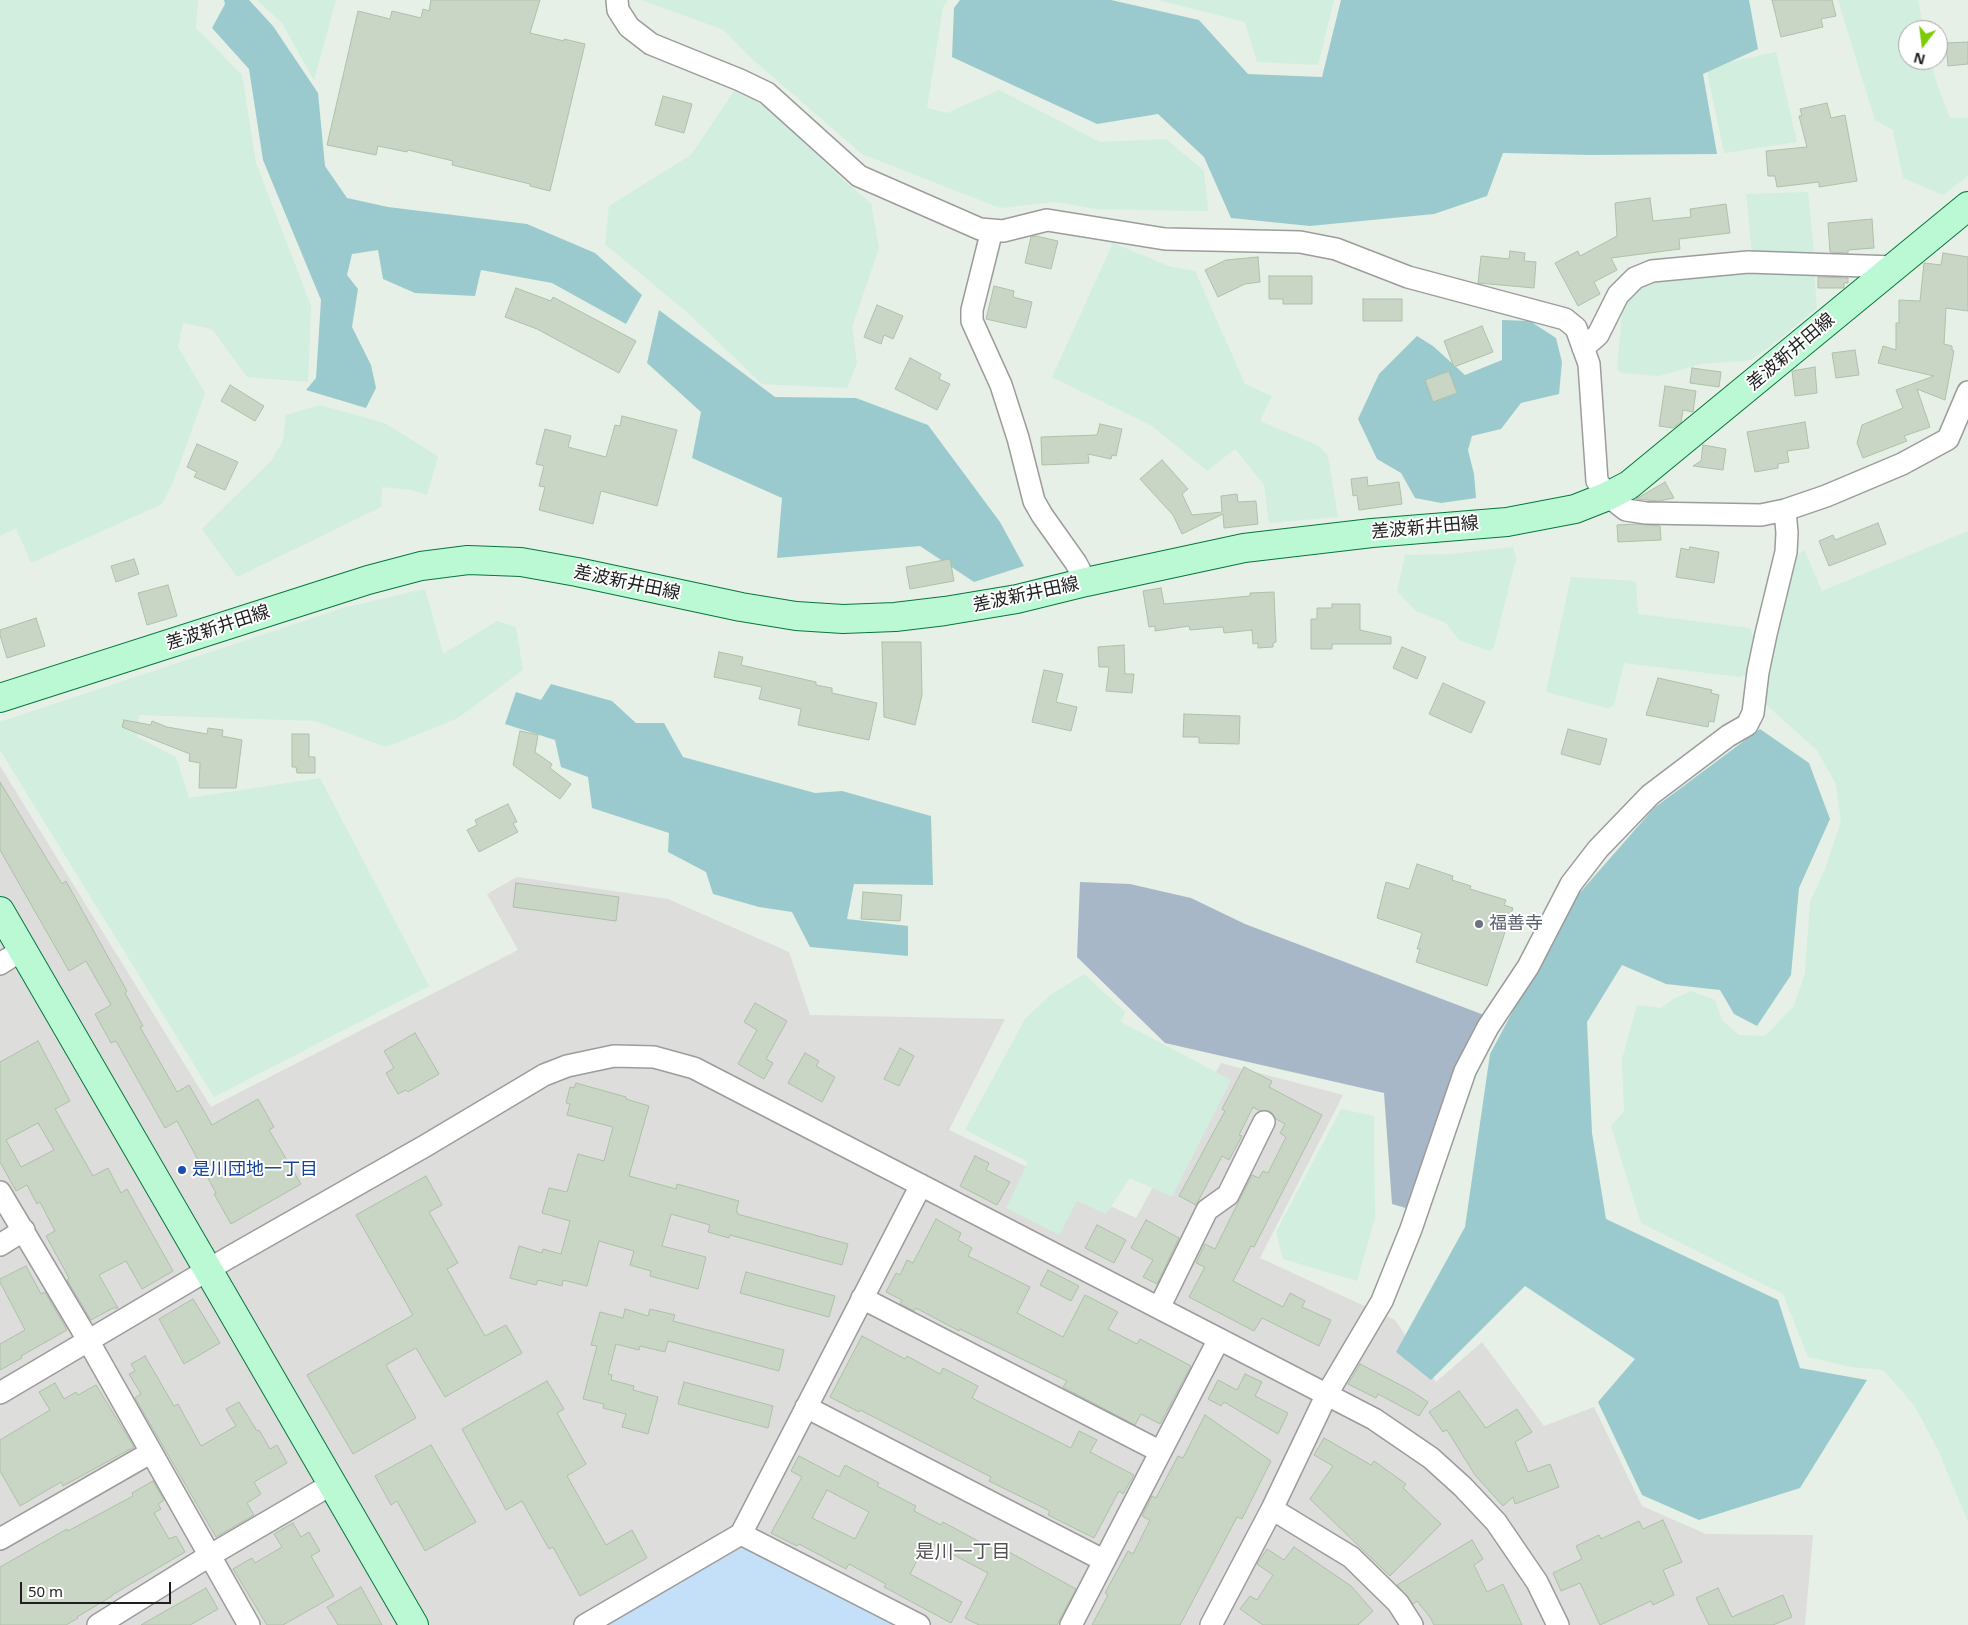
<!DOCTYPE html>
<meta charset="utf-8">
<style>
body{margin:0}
#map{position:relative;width:1968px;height:1625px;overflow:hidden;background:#e6f0e6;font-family:"Noto Sans",sans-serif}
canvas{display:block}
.north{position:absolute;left:1898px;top:20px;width:50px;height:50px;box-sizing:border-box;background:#fff;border:1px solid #a5a5a5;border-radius:50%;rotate:195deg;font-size:14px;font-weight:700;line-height:20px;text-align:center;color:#1f1f1f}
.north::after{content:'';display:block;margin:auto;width:18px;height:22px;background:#7fcb03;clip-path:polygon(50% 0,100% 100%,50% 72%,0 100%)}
.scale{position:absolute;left:20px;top:1582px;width:151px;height:22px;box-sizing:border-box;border:2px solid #1f1f1f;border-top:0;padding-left:6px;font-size:15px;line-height:18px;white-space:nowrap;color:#1f1f1f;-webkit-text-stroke:4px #fff;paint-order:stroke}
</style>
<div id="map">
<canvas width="1968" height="1625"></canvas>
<div class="north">N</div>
<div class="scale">50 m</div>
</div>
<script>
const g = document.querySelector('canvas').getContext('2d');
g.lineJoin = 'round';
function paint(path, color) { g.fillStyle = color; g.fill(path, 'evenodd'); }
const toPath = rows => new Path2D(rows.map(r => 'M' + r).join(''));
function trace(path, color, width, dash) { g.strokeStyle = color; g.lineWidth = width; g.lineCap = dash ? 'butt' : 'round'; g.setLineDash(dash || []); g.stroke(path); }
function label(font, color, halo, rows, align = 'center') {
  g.font = font + ' "Noto Sans","Noto Sans JP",sans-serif'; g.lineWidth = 4; g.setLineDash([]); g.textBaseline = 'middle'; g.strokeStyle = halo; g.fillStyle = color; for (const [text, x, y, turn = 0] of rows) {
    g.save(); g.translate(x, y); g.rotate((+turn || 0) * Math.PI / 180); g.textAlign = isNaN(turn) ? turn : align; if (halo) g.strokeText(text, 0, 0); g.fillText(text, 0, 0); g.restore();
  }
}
paint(toPath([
 [0,766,211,1107,518,950,487,894,517,877,668,899,789,952,810,1015,1005,1019,949,1130,1136,1218,1221,1063,1343,1095,1260,1258,1395,1320,1436,1382,1482,1342,1544,1426,1594,1407,1642,1506,1706,1534,1813,1535,1805,1625,0,1625]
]), '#dddddc');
paint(toPath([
 [0,0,198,0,196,28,242,75,256,163,311,306,308,382,247,377,212,329,183,323,178,347,205,393,173,482,162,504,31,563,16,528,0,536],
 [257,0,336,0,314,80,282,23],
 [642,0,948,0,943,7,927,108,947,113,999,90,1100,142,1166,139,1204,171,1208,211,1097,209,1055,202,1000,208,862,154,751,58,724,30],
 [1158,0,1334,0,1318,65,1257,62,1245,22],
 [1838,0,1918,0,1924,30,1908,30,1908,60,1931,60,1936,82,1950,118,1968,118,1968,176,1943,195,1903,178,1893,130,1875,120],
 [1776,52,1797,142,1724,153,1706,67],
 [734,91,766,107,842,179,871,203,879,248,852,327,857,363,847,388,762,384,688,313,605,244,609,206,691,155],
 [1808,192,1814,254,1752,252,1746,194],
 [1113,243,1171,267,1195,271,1245,384,1272,396,1260,421,1319,446,1328,456,1338,517,1269,523,1264,485,1235,449,1207,471,1152,426,1052,377],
 [1726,271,1814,272,1817,308,1776,342,1751,360,1701,364,1659,376,1621,373,1617,369,1622,313,1626,295,1654,278],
 [320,405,384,423,438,456,427,495,412,490,382,487,381,507,237,577,202,529,271,461,283,441,286,415],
 [1968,531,1968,1522,1939,1452,1914,1405,1883,1370,1851,1367,1808,1357,1783,1294,1641,1223,1611,1126,1624,1111,1622,1059,1637,1005,1661,1008,1672,1000,1691,991,1715,1000,1722,1020,1739,1035,1765,1036,1794,1006,1805,973,1810,902,1824,872,1841,822,1836,784,1817,750,1765,704,1768,657,1792,563,1804,549,1822,591],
 [1513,547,1516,559,1494,647,1489,651,1459,640,1446,623,1416,611,1397,591,1405,555,1451,554],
 [1571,577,1636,581,1638,614,1750,628,1753,636,1749,673,1740,677,1624,663,1614,705,1607,708,1546,692],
 [425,589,443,654,497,621,516,627,523,670,458,718,386,747,315,721,139,715,137,737,176,757,189,798,320,778,429,986,214,1097,0,750,0,722,343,608],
 [1084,974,1125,1012,1121,1022,1231,1080,1172,1197,1130,1178,1106,1214,1077,1201,1059,1235,1006,1208,1028,1162,965,1130,1025,1019,1050,995],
 [1341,1109,1374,1116,1375,1218,1357,1281,1283,1259,1276,1232]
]), '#d1eede');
paint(toPath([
 [224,0,249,0,273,26,318,93,325,166,347,198,388,207,527,224,595,253,642,295,626,324,552,283,481,270,475,296,415,293,383,279,378,250,352,254,347,275,358,289,352,327,371,365,376,388,366,408,306,390,316,378,321,300,263,160,249,69,212,28,225,4],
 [960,0,1111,0,1199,20,1248,74,1322,77,1341,0,1749,0,1758,49,1703,74,1717,154,1590,155,1503,153,1487,196,1434,214,1310,226,1231,218,1204,157,1158,114,1097,124,952,57,954,8],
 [659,310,775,397,856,398,928,425,1000,522,1024,566,974,582,920,546,777,558,782,498,692,458,701,412,647,363],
 [1502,320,1530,321,1556,338,1562,362,1559,394,1521,403,1501,429,1472,436,1468,450,1474,474,1476,498,1441,503,1415,498,1401,473,1377,459,1358,419,1379,374,1417,336,1433,346,1465,375,1502,360],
 [551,684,612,701,636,723,664,723,683,757,815,793,842,791,931,816,933,885,854,884,847,919,908,926,908,956,810,947,792,912,759,907,713,894,706,872,668,852,669,833,592,808,588,777,561,767,555,740,505,724,516,692,541,700],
 [1760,729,1809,763,1830,819,1799,888,1791,975,1757,1026,1734,1014,1720,990,1666,984,1622,965,1587,1022,1592,1133,1606,1219,1778,1300,1800,1368,1867,1380,1800,1488,1699,1520,1642,1495,1598,1402,1635,1359,1525,1286,1431,1380,1396,1352,1465,1227,1490,1054,1570,904,1654,808]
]), '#9bcace');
paint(toPath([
 [1080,882,1130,884,1191,898,1245,924,1484,1015,1409,1209,1392,1204,1384,1093,1165,1043,1077,957]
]), '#a7b7c8');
paint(toPath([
 [751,1548,898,1625,607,1625,738,1550]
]), '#c4e0f9');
const building = toPath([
 [431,0,540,0,530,33,564,41,564,39,585,44,550,191,530,186,530,184,452,165,453,161,408,150,407,152,378,146,376,155,327,145,358,11,390,19,392,11,421,18,423,9,429,11,431,0],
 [1772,0,1832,0,1836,16,1821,19,1823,27,1781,37,1772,0],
 [1968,42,1968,64,1948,66,1946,43,1968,42],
 [663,96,692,104,684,133,655,125,663,96],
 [1827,103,1831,118,1845,115,1857,181,1819,187,1819,182,1777,187,1775,176,1768,176,1766,151,1807,147,1799,116,1802,116,1800,109,1827,103],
 [1650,198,1653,221,1691,217,1690,209,1726,204,1730,233,1679,239,1680,249,1611,258,1617,270,1594,282,1600,294,1578,306,1555,263,1578,251,1580,256,1617,236,1615,203,1650,198],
 [1872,219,1874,248,1848,250,1848,253,1830,252,1828,223,1872,219],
 [1036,236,1058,241,1051,269,1025,263,1031,237,1036,236],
 [1510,251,1525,253,1524,261,1536,262,1534,288,1478,283,1481,256,1509,259,1510,251],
 [1943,253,1968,257,1968,311,1946,308,1944,344,1952,346,1952,350,1954,351,1945,400,1917,389,1930,427,1904,436,1907,441,1863,458,1857,443,1862,425,1903,408,1896,390,1934,376,1878,363,1883,346,1896,350,1896,323,1899,323,1899,300,1920,301,1924,263,1941,265,1943,253],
 [1258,257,1260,282,1245,284,1218,297,1205,270,1226,260,1258,257],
 [1269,276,1312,276,1312,304,1283,304,1283,299,1269,299,1269,276],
 [1818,277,1848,278,1848,283,1844,283,1844,288,1818,288,1818,277],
 [994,286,1014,291,1013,297,1032,302,1026,328,986,319,994,286],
 [516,288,551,301,553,297,636,341,619,373,537,329,505,317,516,288],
 [1363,299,1402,299,1402,321,1363,321,1363,299],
 [877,305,903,316,893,339,884,335,881,344,864,337,877,305],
 [1482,326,1493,352,1454,367,1444,341,1482,326],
 [1855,350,1859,375,1836,378,1832,353,1855,350],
 [910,358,941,374,939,379,950,384,937,410,895,389,910,358],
 [1815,367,1817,393,1795,396,1792,371,1815,367],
 [1692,368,1721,372,1719,387,1690,383,1692,368],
 [1449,371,1457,393,1433,402,1425,380,1449,371],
 [230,385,264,406,255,421,221,401,230,385],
 [1665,386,1696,391,1693,412,1683,410,1681,422,1673,428,1659,426,1665,386],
 [622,416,677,430,657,506,601,491,593,524,539,510,545,487,539,486,544,466,536,464,545,429,571,436,568,447,606,457,615,425,620,426,622,416],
 [1805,422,1809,448,1787,451,1789,462,1778,464,1778,468,1755,472,1747,432,1805,422],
 [1100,424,1122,429,1116,456,1112,455,1111,459,1088,454,1089,463,1042,465,1041,437,1097,435,1100,424],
 [197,444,238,462,225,490,194,477,197,472,187,467,197,444],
 [1703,445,1726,449,1723,470,1693,466,1701,461,1703,445],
 [1162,460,1188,489,1182,494,1192,515,1222,512,1221,496,1237,494,1238,502,1256,501,1258,524,1224,528,1223,514,1182,534,1173,515,1140,479,1162,460],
 [1367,477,1368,486,1399,482,1402,504,1359,510,1357,495,1353,496,1351,479,1367,477],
 [1665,482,1674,498,1659,501,1636,499,1665,482],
 [1878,523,1886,544,1829,566,1819,541,1833,535,1835,540,1878,523],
 [1637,524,1660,526,1661,540,1618,542,1617,525,1637,524],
 [1690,547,1719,552,1714,583,1676,577,1681,548,1689,550,1690,547],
 [134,559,139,574,116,582,111,566,134,559],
 [950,559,954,581,910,589,906,567,950,559],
 [168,585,177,616,147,625,138,593,168,585],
 [1161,588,1164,604,1250,596,1250,593,1274,592,1276,642,1273,643,1273,647,1258,648,1258,643,1253,644,1252,630,1224,633,1223,627,1190,630,1189,626,1155,631,1155,626,1149,627,1143,591,1161,588],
 [1332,604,1360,604,1360,630,1391,637,1391,644,1332,644,1332,649,1311,649,1311,619,1317,619,1317,608,1332,608,1332,604],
 [36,618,45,646,7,658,0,635,0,630,36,618],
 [882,642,921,642,922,695,915,725,884,717,882,642],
 [1124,645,1125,674,1134,674,1132,693,1106,691,1109,667,1099,667,1098,647,1124,645],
 [1402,647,1426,657,1417,679,1393,668,1402,647],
 [719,652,743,657,741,665,816,682,816,685,832,688,832,693,877,703,869,740,798,725,801,709,759,699,762,687,714,677,719,652],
 [1044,670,1063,674,1056,702,1077,707,1071,731,1032,722,1044,670],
 [1658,678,1712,690,1711,693,1719,695,1714,722,1709,721,1708,727,1646,715,1658,678],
 [1443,683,1485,702,1471,733,1429,714,1443,683],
 [1184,714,1240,716,1239,744,1199,743,1199,737,1183,737,1184,714],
 [124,720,151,725,152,721,167,727,207,734,208,728,223,730,222,736,242,740,236,788,199,788,200,763,189,761,190,754,122,727,124,720],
 [1568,729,1607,739,1600,765,1561,754,1568,729],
 [520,731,538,735,535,752,552,764,550,768,571,784,560,799,513,765,520,731],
 [292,734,309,734,309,757,315,757,315,773,297,773,296,767,292,767,292,734],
 [0,782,62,884,66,881,72,892,127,991,125,993,143,1026,140,1027,177,1092,189,1085,212,1125,258,1099,274,1127,269,1130,301,1184,231,1224,214,1194,216,1193,177,1121,165,1128,116,1041,111,1043,95,1014,111,1005,86,961,69,971,0,850,0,782],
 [508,804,517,822,513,823,518,832,479,852,467,830,477,825,475,820,508,804],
 [1417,864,1453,876,1452,880,1471,886,1470,889,1506,900,1504,905,1513,908,1487,986,1416,962,1420,949,1417,949,1422,933,1377,918,1386,882,1409,889,1417,864],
 [516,883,619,897,616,921,513,907,516,883],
 [863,892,902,895,900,921,861,919,863,892],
 [755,1003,787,1021,766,1059,773,1063,764,1079,738,1064,757,1030,744,1022,755,1003],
 [415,1033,439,1074,408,1092,406,1090,398,1094,386,1073,394,1068,384,1051,415,1033],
 [38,1041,70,1101,55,1109,93,1176,108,1168,121,1193,127,1189,173,1271,142,1289,126,1261,99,1275,118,1308,113,1308,91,1320,67,1280,69,1278,46,1236,55,1231,40,1202,37,1204,27,1185,16,1191,0,1162,0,1062,38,1041],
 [38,1123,54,1150,21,1167,6,1140,38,1123],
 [900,1048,914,1056,899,1086,884,1079,900,1048],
 [805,1053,819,1061,816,1066,835,1077,822,1102,788,1083,805,1053],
 [1244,1067,1272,1081,1269,1087,1322,1115,1254,1247,1251,1246,1233,1281,1283,1307,1290,1293,1305,1301,1302,1307,1331,1320,1319,1346,1262,1318,1254,1331,1189,1297,1205,1267,1196,1263,1205,1244,1215,1249,1252,1175,1259,1178,1263,1171,1268,1173,1286,1137,1280,1133,1285,1124,1276,1119,1270,1111,1260,1111,1253,1107,1239,1135,1242,1136,1229,1160,1222,1156,1196,1205,1179,1196,1225,1111,1222,1109,1244,1067],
 [576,1083,626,1097,626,1099,649,1106,629,1176,676,1189,677,1184,739,1201,736,1211,738,1212,737,1214,848,1244,842,1265,730,1235,729,1238,708,1232,710,1225,671,1214,662,1246,706,1257,698,1289,650,1276,651,1271,630,1265,634,1251,599,1241,587,1286,563,1280,562,1286,538,1280,536,1285,510,1278,519,1246,542,1253,543,1249,561,1254,570,1221,542,1213,549,1188,567,1192,578,1154,604,1161,613,1127,567,1115,570,1104,566,1103,570,1087,574,1088,576,1083],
 [975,1156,989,1163,986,1170,1010,1182,997,1205,960,1186,975,1156],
 [426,1176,442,1205,429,1212,458,1263,447,1269,485,1336,506,1325,522,1353,445,1397,416,1348,386,1365,416,1418,353,1454,307,1375,413,1315,356,1215,426,1176],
 [936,1219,961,1233,958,1240,972,1248,968,1256,1030,1287,1017,1313,1063,1337,1085,1295,1118,1312,1108,1329,1137,1344,1140,1339,1191,1366,1160,1424,1141,1414,1135,1425,1063,1387,1067,1381,960,1329,959,1331,916,1308,914,1311,900,1304,902,1300,886,1292,896,1273,900,1275,907,1260,913,1263,936,1219],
 [1146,1220,1179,1238,1157,1284,1143,1277,1153,1260,1131,1248,1146,1220],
 [1097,1225,1126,1240,1114,1263,1085,1248,1097,1225],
 [26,1266,41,1294,45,1292,67,1330,21,1356,22,1358,0,1370,0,1344,25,1330,0,1282,0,1279,26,1266],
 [1048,1270,1079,1286,1071,1301,1040,1285,1048,1270],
 [746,1272,835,1296,829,1317,740,1293,746,1272],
 [193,1299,220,1343,184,1364,159,1319,193,1299],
 [625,1309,648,1316,650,1309,675,1315,673,1321,784,1350,779,1371,668,1341,665,1352,640,1346,639,1350,616,1344,608,1374,612,1375,611,1380,634,1386,633,1390,658,1397,648,1434,622,1427,626,1414,603,1408,604,1404,583,1399,597,1346,591,1345,600,1312,623,1318,625,1309],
 [862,1336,905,1359,907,1356,940,1374,943,1368,978,1386,972,1398,1071,1448,1079,1431,1097,1440,1090,1452,1134,1475,1123,1494,1119,1491,1094,1538,1048,1515,1050,1511,989,1481,991,1477,860,1410,859,1412,830,1397,862,1336],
 [145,1356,174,1406,178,1404,201,1446,236,1426,226,1409,239,1402,257,1431,259,1430,270,1449,277,1445,287,1463,254,1482,261,1494,247,1503,254,1515,216,1537,135,1398,141,1394,129,1374,135,1371,131,1364,145,1356],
 [1360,1364,1410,1390,1428,1402,1419,1416,1378,1394,1376,1398,1348,1384,1360,1364],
 [1245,1374,1262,1382,1255,1396,1288,1413,1278,1434,1224,1402,1221,1406,1208,1399,1218,1380,1237,1390,1245,1374],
 [547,1381,564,1409,557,1413,586,1464,567,1476,606,1545,632,1530,647,1558,580,1596,553,1547,549,1549,522,1501,506,1510,462,1429,547,1381],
 [684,1382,773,1406,768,1428,678,1404,684,1382],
 [55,1383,64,1399,76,1392,78,1395,96,1385,134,1447,63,1486,61,1482,20,1506,0,1471,0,1440,50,1410,39,1392,55,1383],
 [1459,1391,1486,1428,1517,1409,1532,1432,1515,1442,1528,1472,1550,1464,1559,1487,1515,1504,1513,1497,1503,1506,1475,1475,1447,1430,1443,1432,1429,1412,1459,1391],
 [1205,1415,1271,1461,1242,1519,1237,1517,1180,1625,1092,1625,1108,1595,1105,1593,1128,1551,1133,1554,1150,1520,1142,1516,1152,1496,1156,1498,1178,1456,1183,1458,1205,1415],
 [1324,1438,1371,1465,1374,1461,1406,1484,1403,1488,1441,1524,1390,1576,1310,1499,1333,1466,1314,1455,1324,1438],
 [431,1445,476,1522,425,1551,397,1501,391,1505,375,1476,431,1445],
 [799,1456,839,1477,845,1465,879,1483,877,1486,916,1506,914,1511,941,1525,943,1522,1006,1556,1009,1552,1076,1589,1057,1625,979,1625,965,1618,988,1573,927,1541,910,1574,962,1602,951,1623,884,1587,886,1584,849,1564,846,1569,799,1544,797,1546,771,1533,802,1477,791,1471,799,1456],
 [827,1490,869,1512,855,1539,812,1518,827,1490],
 [153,1481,164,1500,158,1504,161,1509,154,1513,169,1539,176,1536,185,1552,112,1595,112,1596,77,1617,78,1618,66,1625,0,1625,0,1567,67,1529,68,1531,133,1496,132,1493,153,1481],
 [1663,1520,1682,1562,1663,1570,1674,1595,1653,1605,1651,1601,1600,1625,1580,1583,1561,1591,1553,1573,1582,1559,1576,1546,1599,1535,1601,1539,1639,1521,1643,1529,1663,1520],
 [293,1523,301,1537,309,1532,320,1551,311,1556,334,1596,283,1625,267,1625,233,1569,252,1558,255,1563,282,1547,274,1534,293,1523],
 [1472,1540,1483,1559,1474,1565,1487,1592,1503,1584,1522,1625,1434,1625,1430,1617,1417,1601,1413,1604,1397,1585,1472,1540],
 [1294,1547,1351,1586,1373,1611,1358,1625,1263,1625,1240,1609,1250,1596,1257,1600,1273,1575,1257,1564,1267,1549,1284,1560,1294,1547],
 [361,1587,382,1625,338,1625,327,1607,361,1587],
 [206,1588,218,1609,190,1625,141,1625,206,1588],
 [1718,1588,1732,1617,1783,1595,1792,1617,1773,1625,1709,1625,1696,1598,1718,1588]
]);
paint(building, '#c9d6c6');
trace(building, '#adc1a8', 1);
const street = toPath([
 [617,0,618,10,629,27,651,44,740,80,767,93,859,176,980,229,1003,231,1047,220,1165,239,1300,242,1336,249,1408,277,1565,319,1576,328,1589,364,1597,481,1608,496,1626,510,1646,513,1761,515,1785,510,1826,496,1902,464,1948,439,1968,392],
 [992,230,972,310,972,321,1001,385,1018,438,1034,501,1042,515,1076,563,1086,582],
 [1583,348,1598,335,1618,295,1635,278,1652,271,1748,262,1894,267],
 [0,964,22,950],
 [0,1192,81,1328,249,1625],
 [0,1245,24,1230],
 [862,1298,1159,1451],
 [1159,1308,1207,1210,1228,1195,1264,1122],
 [0,1393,228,1258,425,1146,544,1075,567,1066,614,1056,654,1057,694,1068,1374,1419,1431,1458,1463,1487,1496,1522,1537,1582,1558,1625],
 [806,1407,1103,1560],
 [1272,1509,1351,1557,1398,1603,1412,1625],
 [741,1534,919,1625],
 [0,1539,150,1453],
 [98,1625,209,1556,332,1484],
 [585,1625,741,1534,921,1185],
 [1071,1625,1219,1339],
 [1211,1625,1272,1509,1327,1394,1382,1301,1411,1229,1465,1071,1488,1027,1528,967,1571,884,1598,849,1650,795,1728,736,1747,725,1753,713,1758,672,1766,634,1786,552,1787,533,1785,510]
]);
const secondary = toPath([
 [0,698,368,580,421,566,468,560,521,562,577,572,741,607,796,616,843,619,895,617,945,611,1017,599,1086,582,1244,548,1372,533,1507,522,1575,509,1608,496,1629,485,1968,206],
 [0,911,414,1625]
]);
trace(street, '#9c9c9c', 24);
trace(secondary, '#06763d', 30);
trace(street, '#fff', 21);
trace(secondary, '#bbf9d5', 28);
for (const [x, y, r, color] of [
 [1479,924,5,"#6b7280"],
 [182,1170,5,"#1a4fb4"]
]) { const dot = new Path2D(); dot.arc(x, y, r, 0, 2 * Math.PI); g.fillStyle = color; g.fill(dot); trace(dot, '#fff', 2); }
label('18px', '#1f1f1f', '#fff', [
 ["差波新井田線",1791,352,-40],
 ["差波新井田線",1425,528,-5],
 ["差波新井田線",627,583,12],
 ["差波新井田線",1026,595,-12],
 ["差波新井田線",218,628,-18]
]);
label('18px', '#5b616d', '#fff', [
 ["福善寺",1489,924]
], 'left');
label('18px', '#164399', '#fff', [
 ["是川団地一丁目",192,1170]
], 'left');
label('19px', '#525252', '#fff', [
 ["是川一丁目",963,1553]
]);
</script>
